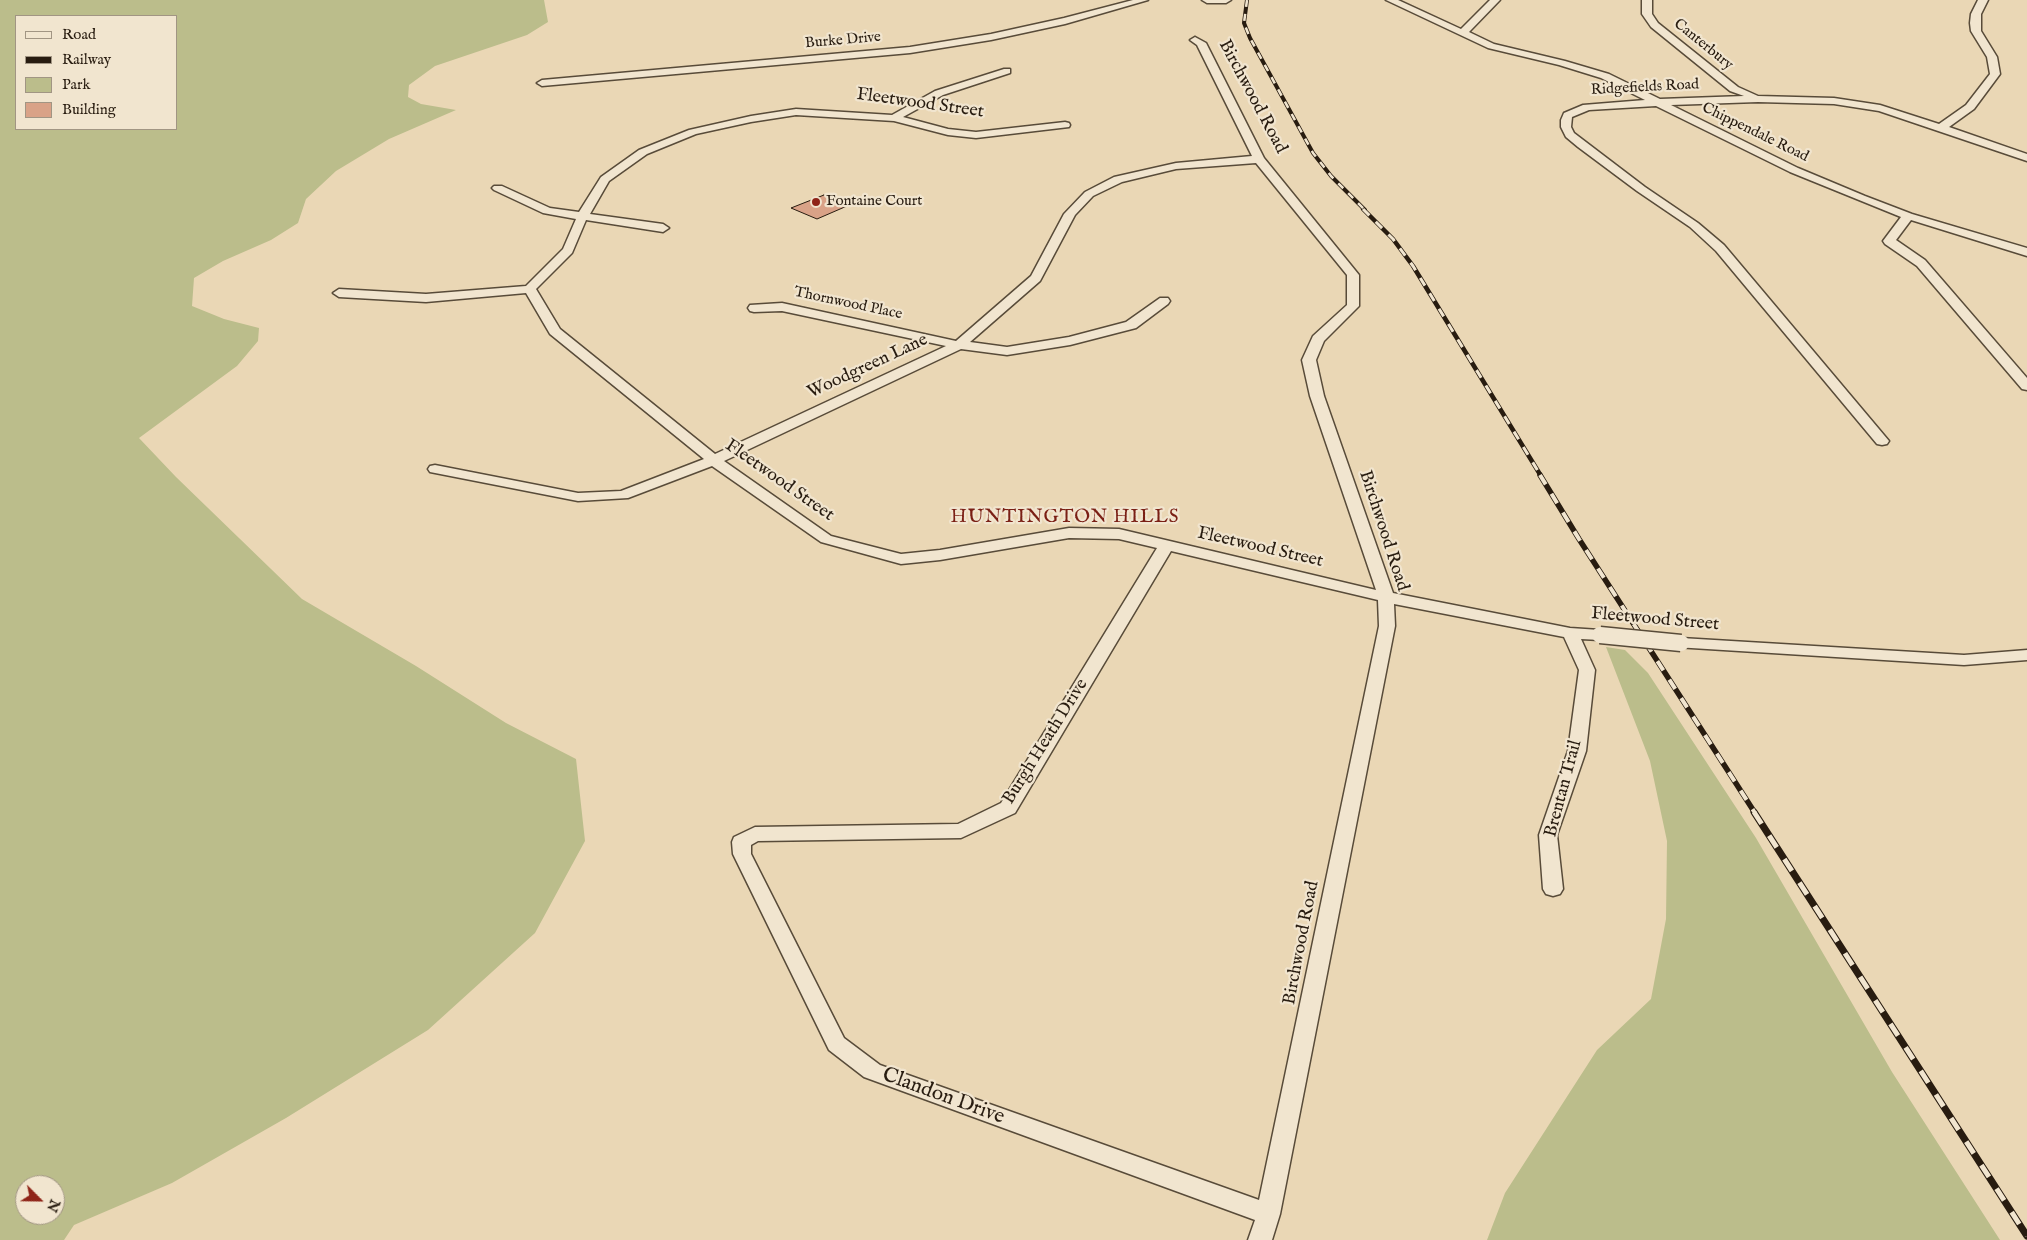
<!DOCTYPE html>
<style>
body{margin:0}
#map{position:relative;width:2027px;height:1240px;overflow:hidden;background:#ead7b5;font-family:"IM FELL English",serif}
canvas{display:block}
.legend{position:absolute;left:15px;top:15px;width:162px;height:115px;box-sizing:border-box;background:#f1e5cf;border:1px solid #a19583;margin:0;padding:6px 9px;list-style:none;font-size:15px;color:#281c10}
.legend li{display:flex;align-items:center;gap:10px;height:25px}
.legend b{width:25px;border:1px solid #a19583}
.north{position:absolute;left:15px;top:1175px;width:50px;height:50px;box-sizing:border-box;background:#f1e5cf;border:1px solid #a19583;border-radius:50%;rotate:113deg;font-size:14px;font-weight:700;line-height:20px;text-align:center;color:#281c10}
.north::after{content:'';display:block;margin:auto;width:18px;height:22px;background:#8f2418;clip-path:polygon(50% 0,100% 100%,50% 72%,0 100%)}
</style>
<div id="map">
<canvas width="2027" height="1240"></canvas>
<ul class="legend">
<li><b style="height:6px;background:#f1e5cf"></b>Road</li>
<li><b style="height:6px;background:#281c10"></b>Railway</li>
<li><b style="height:14px;background:#bbbd8b"></b>Park</li>
<li><b style="height:14px;background:#d9a287"></b>Building</li>
</ul>
<div class="north">N</div>
</div>
<script>
const g = document.querySelector('canvas').getContext('2d');
g.lineJoin = 'round';
function paint(path, color) { g.fillStyle = color; g.fill(path, 'evenodd'); }
const toPath = rows => new Path2D(rows.map(r => 'M' + r).join(''));
function trace(path, color, width, dash) { g.strokeStyle = color; g.lineWidth = width; g.lineCap = dash ? 'butt' : 'round'; g.setLineDash(dash || []); g.stroke(path); }
function label(font, color, halo, rows, align = 'center') {
  g.font = font + ' "IM FELL English",serif'; g.lineWidth = 4.5; g.setLineDash([]); g.textBaseline = 'middle'; g.strokeStyle = halo; g.fillStyle = color; for (const [text, x, y, turn = 0] of rows) {
    g.save(); g.translate(x, y); g.rotate((+turn || 0) * Math.PI / 180); g.textAlign = isNaN(turn) ? turn : align; if (halo) g.strokeText(text, 0, 0); g.fillText(text, 0, 0); g.restore();
  }
}
paint(toPath([
 [0,0,544,0,548,22,527,35,435,66,409,85,408,97,421,104,456,110,389,139,336,171,306,199,298,223,271,240,223,261,194,278,192,306,224,319,259,328,258,341,237,366,139,438,176,477,302,599,416,666,506,723,576,759,585,841,535,933,428,1030,286,1118,172,1183,74,1225,64,1240,0,1240],
 [16,16,176,16,176,129,16,129],
 [25,1185,55,1185,55,1215,25,1215],
 [1606,647,1625,650,1648,673,1756,838,1892,1072,2000,1240,1487,1240,1505,1193,1597,1050,1651,999,1666,919,1667,841,1650,761]
]), '#bbbd8b');
const building = toPath([
 [824,195,847,206,817,219,791,208,824,195]
]);
paint(building, '#d9a287');
trace(building, '#281c10', 1);
const minor = toPath([
 [1133,0,1148,0,1065,24,991,40,910,53,542,86,537,83,542,80,910,47,991,34,1064,18,1133,0],
 [1202,0,1231,0,1226,3,1207,3,1202,0],
 [1386,0,1398,0,1461,29,1490,0,1500,0,1469,32,1494,44,1565,61,1609,74,1660,99,1744,96,1730,91,1651,27,1642,14,1642,0,1652,0,1652,14,1658,23,1738,87,1758,96,1834,98,1880,105,1939,124,1966,105,1990,74,1987,57,1971,31,1970,23,1971,14,1978,0,1988,0,1981,14,1981,31,1997,57,2000,74,1974,109,1949,127,2027,154,2027,161,1879,111,1834,104,1758,102,1671,105,1798,168,1865,196,1912,214,2027,248,2027,256,1911,220,1896,240,1925,260,2027,378,2027,390,2022,389,1917,266,1885,244,1883,241,1901,217,1790,172,1656,106,1589,110,1572,117,1571,127,1574,133,1645,187,1698,223,1724,245,1889,441,1887,444,1882,445,1877,444,1716,251,1690,227,1637,191,1578,147,1566,137,1561,127,1561,120,1564,113,1583,105,1645,100,1601,78,1559,65,1488,48,1386,0],
 [1195,37,1206,43,1264,158,1359,275,1359,306,1324,341,1316,360,1324,396,1393,593,1570,628,1600,630,1606,631,1608,635,1606,639,1600,640,1581,639,1595,670,1586,751,1557,835,1563,889,1560,894,1553,896,1546,894,1543,889,1539,835,1568,751,1579,670,1564,637,1394,604,1395,626,1280,1214,1272,1240,1248,1240,1255,1220,864,1077,829,1050,733,854,732,842,734,837,755,827,958,824,1001,803,1157,548,1119,539,1069,538,940,560,901,564,821,542,712,466,628,498,578,501,430,472,428,469,430,466,435,465,578,493,621,491,704,459,550,334,526,293,426,302,339,297,333,293,339,289,426,294,526,286,563,249,576,219,543,213,494,190,492,188,494,186,502,186,550,208,579,212,601,177,639,150,689,130,751,116,796,109,892,115,935,91,1004,69,1010,69,1010,73,943,95,903,117,948,129,976,132,1065,122,1069,123,1070,125,1069,127,976,138,948,135,894,121,796,115,751,122,696,134,647,154,609,181,590,214,663,224,669,228,663,232,586,220,572,253,536,289,560,329,715,454,946,346,782,311,754,312,750,311,748,308,750,305,782,303,956,341,1031,276,1064,214,1085,192,1114,177,1176,163,1252,156,1197,45,1190,40,1195,37],
 [1256,163,1347,275,1347,305,1313,336,1302,360,1310,396,1376,590,1119,529,1069,528,940,550,901,554,831,536,724,461,961,349,1007,355,1070,345,1136,328,1168,304,1170,301,1168,298,1160,298,1126,322,1069,337,1007,347,970,342,1040,281,1075,215,1093,196,1122,182,1176,169,1256,163],
 [1171,551,1378,600,1379,626,1259,1200,880,1065,844,1038,751,854,751,845,758,841,961,838,1015,813,1171,551],
 [1681,638,1964,655,2027,650,2027,660,1964,665,1675,647,1673,643,1675,639,1681,638]
]);
trace(minor, '#584b39', 3);
paint(minor, '#f1e5cf');
const railFar3 = toPath([
 [1247,0,1244,23,1250,38,1313,153,1331,176,1365,210]
]);
const railFar2 = toPath([
 [1363,209,1393,239,1413,266,1541,476]
]);
const railFar1 = toPath([
 [1540,475,1579,539,1755,813]
]);
const rail = toPath([
 [1754,812,2027,1236]
]);
trace(railFar3, '#281c10', 4);
trace(railFar2, '#281c10', 4.5);
trace(railFar1, '#281c10', 5.5);
trace(rail, '#281c10', 7);
trace(railFar3, '#f1e5cf', 2.5, [7]);
trace(railFar2, '#f1e5cf', 3, [9]);
trace(railFar1, '#f1e5cf', 4, [11]);
trace(rail, '#f1e5cf', 5, [14]);
const minorBridge = toPath([
 [1600,635,1681,643]
]);
trace(minorBridge, '#584b39', 19, []);
trace(minorBridge, '#f1e5cf', 16);
for (const [x, y, r, color] of [
 [816,202,5,"#8f2418"]
]) { const dot = new Path2D(); dot.arc(x, y, r, 0, 2 * Math.PI); g.fillStyle = color; g.fill(dot); trace(dot, '#f1e5cf', 2); }
label('15px', '#281c10', '#f1e5cf', [
 ["Burke Drive",843,41,-5],
 ["Canterbury",1703,45,39],
 ["Ridgefields Road",1645,88,-3],
 ["Chippendale Road",1755,133,26],
 ["Thornwood Place",848,304,12]
]);
label('15px', '#281c10', '#f1e5cf', [
 ["Fontaine Court",826,202]
], 'left');
label('18px', '#281c10', '#f1e5cf', [
 ["Birchwood Road",1252,97,62],
 ["Fleetwood Street",920,104,8],
 ["Woodgreen Lane",868,367,-25],
 ["Fleetwood Street",779,481,35],
 ["Birchwood Road",1383,531,72],
 ["Fleetwood Street",1260,548,13],
 ["Fleetwood Street",1655,620,5],
 ["Burgh Heath Drive",1046,742,-58],
 ["Brentan Trail",1564,789,-75],
 ["Birchwood Road",1302,943,-79]
]);
g.letterSpacing = '1px';
label('19px', '#7a1f14', '#f1e5cf', [
 ["HUNTINGTON HILLS",1065,518]
]);
g.letterSpacing = '0px';
label('21px', '#281c10', '#f1e5cf', [
 ["Clandon Drive",943,1097,20]
]);
</script>
